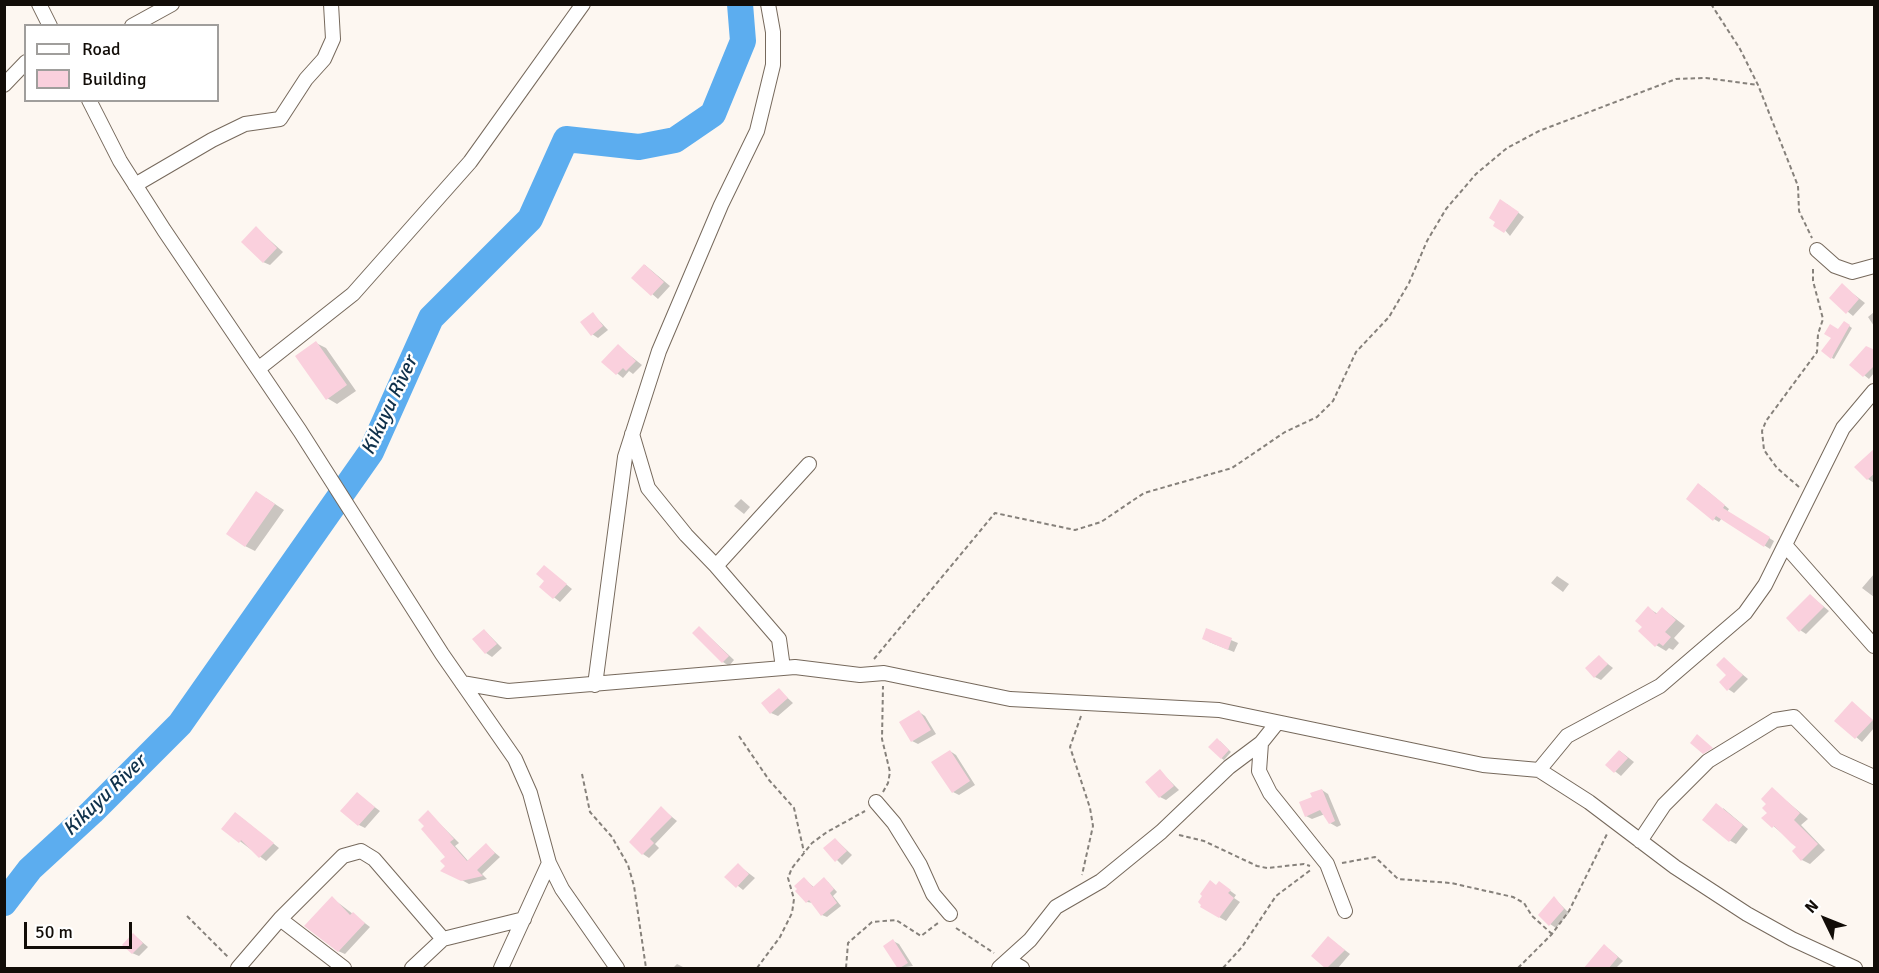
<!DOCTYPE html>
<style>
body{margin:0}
#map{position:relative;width:1879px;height:973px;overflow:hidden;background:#fdf7f1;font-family:Signika,sans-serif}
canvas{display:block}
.frame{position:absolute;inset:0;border:6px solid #120d08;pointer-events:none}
.legend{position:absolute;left:24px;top:24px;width:195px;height:78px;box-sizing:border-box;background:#fff;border:2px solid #a09e9c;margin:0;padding:8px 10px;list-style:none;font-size:18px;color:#120d08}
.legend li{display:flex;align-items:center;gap:12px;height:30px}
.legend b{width:30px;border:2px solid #a09e9c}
.north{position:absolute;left:1795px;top:889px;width:60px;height:60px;-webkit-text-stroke:4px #fff;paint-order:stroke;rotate:313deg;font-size:16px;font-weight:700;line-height:24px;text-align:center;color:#120d08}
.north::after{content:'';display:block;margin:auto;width:21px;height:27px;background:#120d08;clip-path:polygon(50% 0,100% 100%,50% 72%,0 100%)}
.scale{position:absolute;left:24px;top:922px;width:108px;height:27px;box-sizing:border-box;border:3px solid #120d08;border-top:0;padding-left:8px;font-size:18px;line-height:21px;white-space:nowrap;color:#120d08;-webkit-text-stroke:4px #fff;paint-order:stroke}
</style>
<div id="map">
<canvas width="1879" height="973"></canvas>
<div class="frame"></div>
<ul class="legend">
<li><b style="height:8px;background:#fff"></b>Road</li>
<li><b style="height:16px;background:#fad0dd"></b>Building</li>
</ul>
<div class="north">N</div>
<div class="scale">50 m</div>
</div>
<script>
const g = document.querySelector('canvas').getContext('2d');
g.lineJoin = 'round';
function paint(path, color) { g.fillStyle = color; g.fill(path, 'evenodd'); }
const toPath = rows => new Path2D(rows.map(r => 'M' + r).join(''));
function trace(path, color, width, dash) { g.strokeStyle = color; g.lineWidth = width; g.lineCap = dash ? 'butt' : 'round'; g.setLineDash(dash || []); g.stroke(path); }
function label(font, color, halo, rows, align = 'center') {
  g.font = font + ' Signika,sans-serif'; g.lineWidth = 5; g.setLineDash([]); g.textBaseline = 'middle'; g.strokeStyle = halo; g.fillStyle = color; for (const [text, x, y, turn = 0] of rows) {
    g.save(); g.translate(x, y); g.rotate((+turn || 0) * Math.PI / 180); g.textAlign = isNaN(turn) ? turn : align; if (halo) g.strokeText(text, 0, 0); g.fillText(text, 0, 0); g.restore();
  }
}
paint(toPath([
 [1507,204,1524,217,1510,236,1498,222],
 [256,228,283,252,270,265,263,262],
 [645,265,670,286,658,299,633,278],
 [1842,285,1865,303,1853,316,1831,298],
 [1874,312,1874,326,1868,317],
 [593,314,608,330,598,338,592,334],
 [1845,323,1852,328,1834,359,1832,358,1838,331],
 [316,343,326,348,356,391,337,404,327,398],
 [618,346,642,365,633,374,629,371,623,378,603,362],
 [1874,352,1874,373,1869,379,1851,365],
 [1874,454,1874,483,1868,479],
 [1704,488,1729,509,1727,512,1774,541,1770,549,1722,518,1719,522,1714,519],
 [266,498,284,510,255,551,245,546],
 [741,499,750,507,744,514,734,506],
 [545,567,572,589,560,602,541,587,546,581],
 [1874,574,1874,597,1862,588],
 [1557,576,1569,584,1563,592,1551,583],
 [1811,596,1829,611,1806,634,1800,630],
 [1648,608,1658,614,1663,609,1685,626,1674,638,1679,643,1673,650,1669,648,1666,651,1656,645,1644,627],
 [700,628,734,660,729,666,723,662],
 [1207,630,1238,643,1234,652,1209,642],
 [485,631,502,648,492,657,486,653],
 [1599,657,1613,668,1601,680,1595,677],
 [1724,659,1748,679,1734,693,1728,689,1729,675],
 [779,690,793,703,778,716,771,713],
 [1852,703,1874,721,1874,728,1862,742,1837,721],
 [919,712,925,716,936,734,918,744,912,741],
 [1220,741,1231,752,1224,760,1221,758],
 [950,751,956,755,975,785,959,795,953,792],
 [1620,751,1634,762,1621,776,1607,765],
 [1160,771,1179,790,1166,800,1160,797],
 [1772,789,1808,819,1801,825,1825,850,1810,864,1802,860,1798,847,1764,818,1769,813,1768,804],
 [1322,790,1328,794,1341,825,1337,827,1330,823,1325,814,1312,819,1306,816,1315,797],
 [357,794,380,811,365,828,359,825],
 [661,808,677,821,655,844,659,848,649,858,643,854],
 [1723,808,1748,829,1736,844,1729,840],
 [428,812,459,843,455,846,469,862,486,845,500,857,482,874,487,879,469,884,443,870,448,866,447,857,426,827],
 [242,818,279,848,266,861,224,829],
 [835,839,852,855,842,865,825,848],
 [738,865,755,878,743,890,727,877],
 [804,879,815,888,824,879,828,882,837,892,833,896,841,906,827,917,822,915,813,903,807,902],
 [1217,886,1225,887,1236,895,1234,898,1240,902,1226,921,1202,907],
 [332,898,370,927,345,954,338,951],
 [1554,898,1569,913,1556,928,1550,924],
 [134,935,148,947,139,956,132,953],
 [1329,938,1350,954,1338,968,1329,968,1313,956],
 [893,941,899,944,913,966,898,968],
 [1609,949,1623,961,1616,968,1597,968],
 [677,964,685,968,673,968]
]), '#0003');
trace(toPath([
 [4,903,30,869,92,812,180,724,371,452,431,318,530,219,566,139,639,147,675,140,713,114,743,41,740,4]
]), '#5cadef', 26);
paint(toPath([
 [1500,199,1519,212,1504,233,1493,226,1495,222,1489,218],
 [256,226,277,248,263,263,241,242],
 [644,264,664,282,651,296,631,278],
 [1842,283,1859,299,1846,314,1829,298],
 [593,312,603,326,591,336,580,322],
 [1844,321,1850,325,1831,359,1821,351,1831,338,1824,334,1830,324,1838,329],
 [316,341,347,385,326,400,295,356],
 [618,344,636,361,626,371,623,368,616,375,601,362],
 [1866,346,1875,350,1875,365,1863,377,1849,365],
 [1875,448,1875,473,1867,480,1854,467],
 [1698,483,1725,505,1723,508,1770,537,1764,547,1716,516,1713,521,1686,499],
 [256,491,275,504,245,547,226,534],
 [544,565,567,584,553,599,539,587,544,581,536,574],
 [1810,594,1824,607,1799,632,1786,618],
 [1648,606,1656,614,1662,607,1676,620,1665,632,1671,637,1663,646,1659,643,1655,647,1638,631,1642,627,1635,621],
 [699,626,729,656,722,663,692,633],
 [1206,628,1232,638,1228,650,1202,639],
 [484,629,497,644,485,654,472,639],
 [1599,655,1608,664,1594,678,1585,668],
 [1724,657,1743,675,1727,691,1719,682,1726,675,1716,665],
 [779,688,788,698,770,714,761,703],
 [1852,701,1873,720,1855,739,1834,721],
 [919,710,931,730,911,742,899,722],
 [1697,734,1713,748,1703,754,1690,743],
 [1217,738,1229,750,1221,759,1208,747],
 [950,750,970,781,952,793,931,762],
 [1619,750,1628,758,1614,773,1605,765],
 [1160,769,1174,786,1159,798,1145,782],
 [1772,787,1800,813,1794,820,1818,844,1801,861,1792,851,1796,847,1791,843,1774,826,1772,828,1761,818,1767,813,1762,808,1766,804,1761,799],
 [1322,789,1335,821,1329,824,1320,810,1305,817,1299,802,1312,797,1310,793],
 [357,792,375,807,358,826,340,811],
 [1716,803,1743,825,1729,842,1702,820],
 [661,806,672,817,650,839,654,843,642,855,629,842],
 [428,810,454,839,450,842,467,861,486,843,495,853,477,870,483,876,461,881,440,871,445,866,440,861,445,857,421,829,424,826,418,820],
 [235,812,274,843,259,858,241,840,239,843,221,829],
 [835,838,847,851,835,862,823,848],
 [738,863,749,874,736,888,724,877],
 [804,877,813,887,824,877,834,889,830,893,837,903,821,916,809,900,806,903,795,891,797,889,794,886],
 [1210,880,1216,885,1219,881,1231,890,1228,893,1234,898,1219,918,1200,907,1201,905,1198,902,1202,896,1200,894],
 [332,896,350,915,353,912,365,923,338,952,304,926],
 [1554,896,1564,909,1549,926,1538,915],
 [133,933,143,943,132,954,122,945],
 [1328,936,1345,950,1326,969,1311,956],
 [893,939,908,963,898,969,883,946],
 [1604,944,1618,957,1608,969,1583,969]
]), '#fad0dd');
const minor = toPath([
 [39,4,50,26],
 [132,26,172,4],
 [4,85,26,62],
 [89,100,120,161,164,230,300,431,442,654,515,759,530,793,549,863,562,889,617,968],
 [135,185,212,140,245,124,280,119,306,79,324,59,333,39,331,4],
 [1817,250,1835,266,1852,272,1874,266],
 [258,369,353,294,470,162,583,4],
 [632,434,648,488,686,535,716,566,779,639,783,668],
 [1785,545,1874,646],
 [716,566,809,464],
 [462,683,508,691,795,667,860,675,884,673,1010,699,1219,710,1483,765,1539,770,1589,802,1675,867,1747,914,1792,939,1855,968],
 [595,685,625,457,659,351,721,205,757,131,773,65,773,32,768,4],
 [1261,743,1259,771,1270,793,1327,864,1345,911],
 [1539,770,1567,736,1660,686,1745,613,1765,585,1843,428,1874,391],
 [876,802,894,823,920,865,933,894,950,914],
 [1640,841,1664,805,1708,761,1775,720,1794,717,1836,760,1874,777],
 [280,919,344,968],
 [1008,960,1022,968],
 [238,968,280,919,343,856,361,851,374,859,443,939,524,919],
 [412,968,443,939],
 [501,968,549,863],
 [999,968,1030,940,1056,907,1101,881,1161,832,1229,767,1261,743,1277,723]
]);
trace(minor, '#76695c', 16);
trace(toPath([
 [1711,4,1740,49,1758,85,1798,186,1799,211,1812,238],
 [1799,487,1777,468,1764,450,1762,431,1766,421,1817,352,1818,334,1823,319,1813,281,1813,266],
 [874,659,995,513,1075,530,1101,522,1144,493,1232,468,1285,432,1317,417,1333,401,1356,352,1389,317,1409,283,1427,241,1446,209,1476,174,1507,148,1539,131,1676,79,1706,78,1758,85],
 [1081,716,1070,747,1090,808,1093,826,1082,875],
 [739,736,769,780,794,808,804,852],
 [582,774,590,812,612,837,628,865,634,886,646,968],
 [883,792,888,783,890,772,882,739,883,686],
 [1179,835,1204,841,1257,866,1267,868,1304,864,1310,866],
 [1342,863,1375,857,1398,879,1451,883,1513,897,1524,903,1532,916,1552,934],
 [187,916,229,958],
 [956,928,994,953],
 [757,968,780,937,792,913,794,899,788,878,792,868,812,843,827,832,865,811],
 [846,968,848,943,872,922,896,920,921,936,938,923],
 [1223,968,1242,947,1276,896,1312,869],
 [1518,968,1552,934,1569,911,1608,832]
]), '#86817b', 2, [4.5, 3]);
trace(minor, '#fff', 14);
label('italic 20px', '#0f314b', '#fff', [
 ["Kikuyu River",390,406,-65],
 ["Kikuyu River",105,796,-44]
]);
</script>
